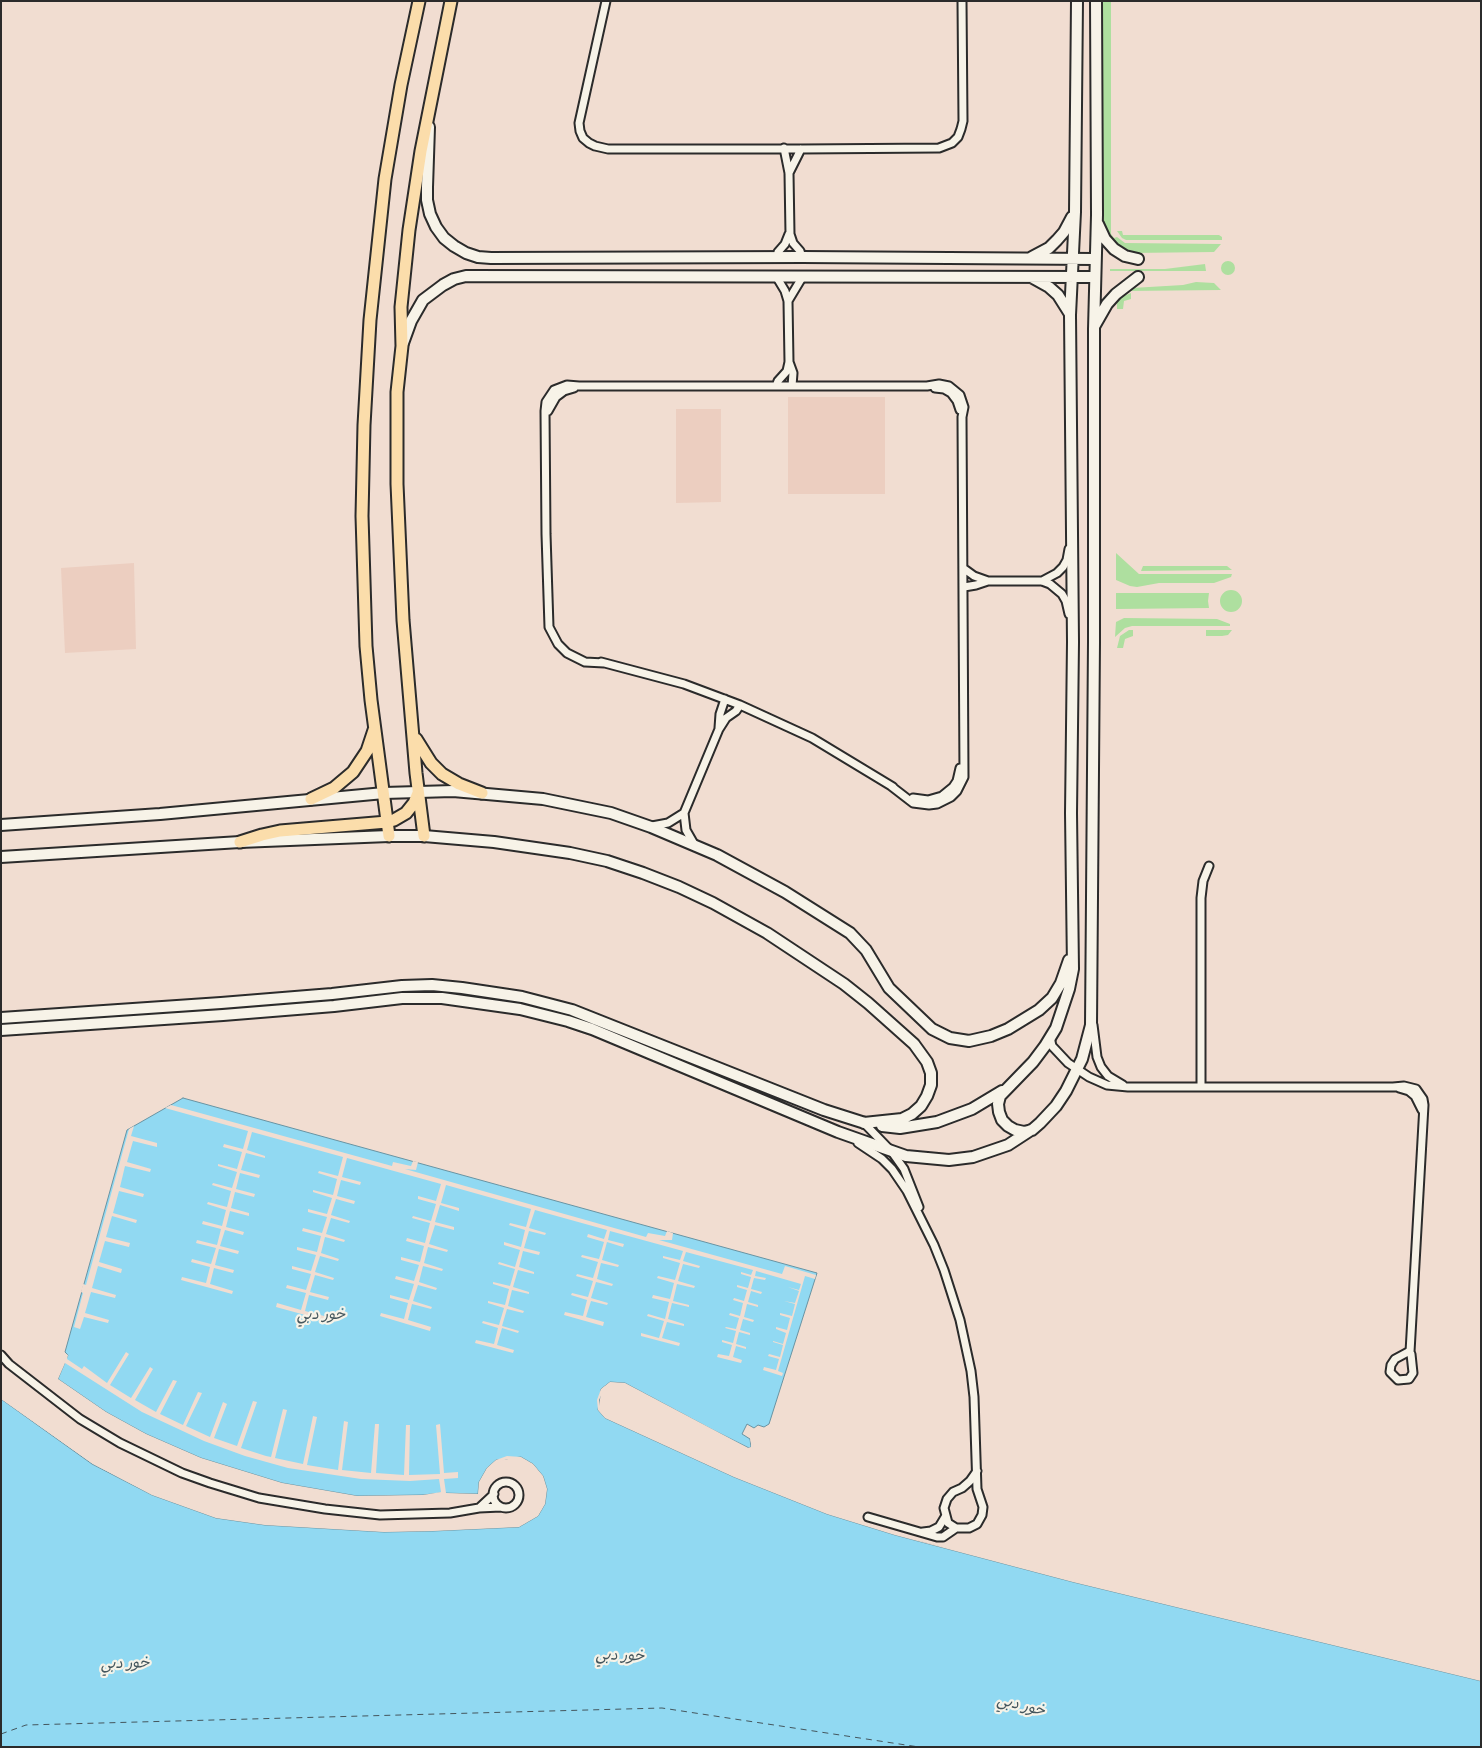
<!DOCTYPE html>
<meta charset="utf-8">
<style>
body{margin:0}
#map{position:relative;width:1482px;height:1748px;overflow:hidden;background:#f1ddd1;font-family:Sriracha,sans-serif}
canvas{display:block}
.frame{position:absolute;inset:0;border:2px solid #2b2b2b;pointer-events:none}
</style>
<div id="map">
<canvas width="1482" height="1748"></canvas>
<div class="frame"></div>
</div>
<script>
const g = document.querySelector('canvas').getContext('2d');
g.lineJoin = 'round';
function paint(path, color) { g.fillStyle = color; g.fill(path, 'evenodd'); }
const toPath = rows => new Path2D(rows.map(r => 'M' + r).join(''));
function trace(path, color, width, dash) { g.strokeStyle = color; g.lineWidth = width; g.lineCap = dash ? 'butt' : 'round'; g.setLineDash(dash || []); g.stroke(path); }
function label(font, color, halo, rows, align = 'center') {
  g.font = font + ' Sriracha,"Playpen Sans Arabic",sans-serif'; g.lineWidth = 4.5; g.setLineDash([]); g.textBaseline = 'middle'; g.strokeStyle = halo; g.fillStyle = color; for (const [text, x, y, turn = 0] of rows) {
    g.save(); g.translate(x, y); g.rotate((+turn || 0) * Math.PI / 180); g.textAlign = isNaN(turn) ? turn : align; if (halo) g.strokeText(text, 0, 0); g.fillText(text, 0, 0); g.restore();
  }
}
paint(toPath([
 [788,397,885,397,885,494,788,494],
 [676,409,721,409,721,502,676,503],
 [134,563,136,649,65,653,61,568]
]), '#eccec0');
paint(toPath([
 [1100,1,1111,1,1111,234,1114,238,1117,237,1125,243,1221,244,1214,252,1132,253,1116,246,1101,228],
 [1117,231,1122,231,1123,235,1219,235,1222,237,1222,240,1126,240,1122,238],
 '1221 268a7 7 0 1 1 14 0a7 7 0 1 1-14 0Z',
 [1205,264,1206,271,1110,271,1110,269,1165,269],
 [1196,282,1214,283,1221,290,1126,291,1132,288,1183,285],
 [1131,293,1131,299,1124,301,1123,309,1117,309,1117,303,1121,297],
 [1116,553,1139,574,1232,574,1231,577,1214,583,1159,583,1137,587,1130,586,1116,580],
 [1143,566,1227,566,1232,570,1141,571],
 '1220 601a11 11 0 1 1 22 0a11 11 0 1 1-22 0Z',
 [1116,593,1209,593,1208,601,1209,608,1116,609],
 [1124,618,1217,619,1230,624,1230,626,1132,626,1125,628,1115,637,1116,622],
 [1129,630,1133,630,1133,636,1125,639,1123,648,1117,648,1120,636],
 [1206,630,1232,630,1228,635,1222,636,1206,636]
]), '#aedf9f');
const water = toPath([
 [183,1098,817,1273,769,1424,764,1427,758,1425,754,1428,747,1424,742,1434,750,1439,751,1447,749,1448,713,1430,625,1383,610,1382,601,1389,598,1410,605,1418,734,1477,827,1514,895,1535,1073,1582,1481,1681,1481,1747,1,1747,1,1399,92,1464,152,1495,216,1518,265,1525,384,1532,433,1531,519,1527,538,1516,545,1504,547,1489,543,1476,533,1464,521,1457,496,1460,487,1468,479,1482,478,1494,441,1493,423,1495,357,1496,282,1483,201,1458,146,1434,106,1412,58,1379,68,1355,65,1352,127,1130,183,1098]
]);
paint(water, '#91d9f2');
trace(water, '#6893a2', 1);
paint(toPath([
 [171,1105,392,1166,393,1162,411,1166,413,1161,418,1162,416,1170,405,1169,646,1237,648,1233,665,1236,667,1231,673,1233,672,1240,659,1240,782,1274,785,1266,816,1275,815,1279,805,1276,778,1371,783,1373,782,1376,763,1370,764,1367,776,1370,779,1359,768,1356,769,1354,780,1357,783,1345,773,1342,773,1341,783,1344,786,1333,776,1329,776,1327,787,1330,790,1318,780,1315,780,1313,792,1316,795,1304,784,1301,795,1303,799,1291,788,1287,799,1290,801,1284,756,1271,755,1276,766,1278,765,1280,754,1278,751,1289,762,1292,761,1294,751,1291,748,1302,758,1305,758,1307,747,1304,744,1317,754,1320,753,1322,743,1319,740,1330,750,1333,750,1335,739,1332,736,1344,746,1347,746,1349,736,1346,733,1357,742,1360,741,1363,717,1357,718,1354,729,1356,732,1345,722,1342,722,1340,733,1343,736,1331,725,1328,726,1327,736,1329,739,1318,729,1315,730,1313,740,1316,743,1303,733,1300,734,1298,744,1301,747,1290,737,1287,737,1285,748,1288,751,1277,741,1274,741,1272,751,1275,753,1270,686,1252,683,1261,700,1266,699,1268,683,1264,678,1281,695,1286,694,1288,677,1284,673,1301,689,1305,689,1307,672,1303,668,1319,684,1324,684,1326,667,1322,662,1338,680,1343,679,1346,641,1336,641,1333,659,1338,664,1321,647,1316,648,1314,665,1319,669,1302,652,1298,653,1295,670,1299,674,1283,657,1278,658,1276,675,1280,680,1263,663,1258,663,1256,680,1260,683,1251,610,1231,608,1240,624,1244,623,1247,607,1242,602,1260,619,1265,618,1267,601,1263,597,1279,613,1284,612,1286,596,1282,591,1298,608,1303,607,1305,591,1301,586,1317,604,1322,603,1326,564,1315,565,1312,583,1316,587,1300,571,1295,572,1293,588,1297,593,1281,576,1276,577,1274,593,1278,598,1262,581,1257,582,1255,599,1259,604,1242,587,1237,588,1234,604,1239,607,1230,535,1210,529,1228,546,1233,545,1235,529,1231,524,1248,540,1252,539,1255,523,1251,519,1267,534,1272,534,1274,518,1270,513,1287,529,1292,529,1294,512,1290,508,1306,524,1311,523,1313,507,1309,502,1326,519,1331,518,1333,502,1328,497,1345,514,1350,513,1353,475,1343,476,1340,494,1344,498,1328,482,1323,483,1321,499,1325,504,1308,488,1303,488,1301,505,1305,509,1289,493,1284,493,1282,510,1286,515,1269,498,1264,499,1262,515,1267,520,1250,504,1245,504,1242,521,1247,525,1230,509,1225,510,1223,526,1227,531,1209,446,1185,441,1203,459,1208,459,1211,440,1205,435,1222,454,1227,454,1230,435,1225,429,1244,448,1250,447,1252,428,1247,424,1263,443,1269,442,1271,423,1266,419,1282,437,1288,436,1290,418,1285,413,1301,432,1307,431,1309,412,1304,408,1320,431,1327,430,1331,380,1316,381,1313,404,1319,408,1303,390,1298,390,1295,409,1300,414,1284,395,1279,396,1276,414,1281,419,1265,401,1260,401,1257,420,1262,424,1246,406,1241,407,1238,425,1243,430,1223,412,1218,413,1216,431,1221,436,1204,418,1199,418,1196,436,1201,441,1184,347,1158,342,1177,361,1182,360,1185,341,1180,337,1196,355,1201,354,1204,336,1199,331,1215,350,1221,349,1223,331,1218,326,1234,345,1240,344,1242,325,1237,321,1253,339,1259,338,1261,320,1256,315,1272,334,1278,333,1280,315,1275,310,1292,329,1297,328,1300,309,1295,305,1311,328,1317,327,1321,276,1307,277,1303,301,1310,306,1293,286,1288,287,1285,306,1290,311,1274,292,1269,292,1266,311,1271,316,1255,297,1250,297,1247,317,1252,321,1236,302,1231,303,1228,322,1233,327,1217,308,1212,308,1209,327,1214,332,1198,313,1192,313,1190,333,1195,337,1179,318,1173,319,1171,338,1176,343,1157,252,1132,247,1150,265,1156,265,1158,246,1153,241,1170,260,1175,259,1178,240,1173,236,1189,255,1194,254,1197,235,1192,231,1208,249,1213,249,1216,230,1211,226,1227,244,1232,243,1235,225,1230,220,1246,239,1251,238,1254,219,1249,215,1265,234,1270,233,1273,214,1268,210,1284,233,1291,232,1294,181,1280,182,1277,206,1283,210,1267,191,1262,192,1259,211,1264,216,1248,196,1243,197,1240,217,1245,221,1229,202,1224,203,1221,222,1226,226,1210,207,1204,208,1202,227,1207,231,1191,212,1185,213,1183,232,1188,237,1172,218,1166,218,1164,237,1169,242,1152,223,1147,224,1144,243,1149,248,1131,165,1108],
 [134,1126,131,1136,157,1143,157,1147,133,1141,127,1162,151,1169,150,1172,125,1166,120,1187,144,1194,143,1197,119,1191,113,1213,137,1220,136,1223,112,1216,106,1237,130,1243,129,1247,105,1241,99,1262,122,1269,121,1273,98,1266,92,1288,116,1295,115,1298,91,1292,85,1313,109,1320,108,1323,84,1317,80,1329,74,1327,83,1293,81,1292,83,1284,86,1285,129,1129],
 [62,1352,68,1355,67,1359,82,1369,84,1366,107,1383,126,1352,129,1354,110,1385,131,1398,150,1367,153,1369,135,1400,156,1412,173,1380,177,1381,160,1414,183,1425,198,1392,202,1393,186,1426,210,1437,223,1402,227,1404,214,1438,237,1446,253,1401,257,1402,241,1448,266,1456,271,1457,283,1409,287,1410,275,1458,303,1464,313,1416,317,1417,307,1465,313,1466,338,1470,344,1421,348,1422,342,1470,371,1473,375,1424,379,1424,376,1473,404,1475,406,1425,410,1425,409,1475,440,1474,436,1425,440,1424,444,1473,458,1472,458,1478,444,1479,446,1493,478,1494,479,1482,487,1468,496,1460,507,1456,521,1457,533,1464,543,1476,547,1489,545,1504,538,1516,519,1527,433,1531,384,1532,265,1525,216,1518,152,1495,93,1464,1,1399,1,1397,93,1462,153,1492,217,1516,266,1522,384,1529,433,1529,518,1524,536,1514,542,1503,544,1489,541,1477,532,1466,520,1459,507,1459,497,1463,489,1470,481,1482,481,1495,478,1497,441,1495,423,1497,357,1498,282,1486,200,1460,145,1436,105,1414,56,1380,65,1356],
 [65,1363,142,1412,204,1441,245,1456,288,1468,361,1479,410,1481,439,1479,441,1492,423,1495,357,1496,282,1483,201,1458,146,1434,106,1412,58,1379],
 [610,1382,625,1383,748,1448,751,1447,751,1444,750,1439,753,1440,754,1444,752,1449,747,1450,624,1385,611,1384,603,1391,599,1400,600,1409,606,1416,735,1475,827,1511,924,1542,1481,1678,1481,1681,1073,1582,895,1535,827,1514,734,1477,605,1418,598,1410,597,1400,601,1389]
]), '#f1ddd1');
trace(toPath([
 [1,1734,26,1725,662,1708,919,1747]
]), '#44565d', 1, [6, 5]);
const street = toPath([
 [606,1,579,123,580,131,583,138,589,143,595,146,608,149,801,149,939,148,952,143,958,137,961,129,963,121,962,1],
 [784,148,789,173,790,234,793,243,800,251,802,257],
 [789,173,801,149],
 [777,258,778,252,785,244,789,234],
 [788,301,803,276],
 [789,362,793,373,792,386],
 [776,386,778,381,787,371,789,362,788,301,785,291,776,276],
 [935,388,944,389,951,393,957,401,960,410],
 [548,411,556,397,564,391,574,388],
 [963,568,974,576,988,581,1042,581,1050,584,1062,594,1066,601,1069,614],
 [1042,581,1057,573,1063,567,1067,560,1069,549],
 [964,587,976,585,988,581],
 [601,662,684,684,740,705,812,738,893,787],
 [604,663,585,662,567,653,558,644,549,627,546,534,545,411,546,402,554,390,567,385,579,386,927,386,939,384,949,386,960,395,964,407,962,417,964,777,957,791,951,797,937,804,929,805,913,803,891,786],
 [719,728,720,714,725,699],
 [913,798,928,800,942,796,953,787,957,781,960,768],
 [652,826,668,823,684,813],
 [694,844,686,830,684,813,719,729,726,718,736,711,740,705],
 [1093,1025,1097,1057,1101,1067,1108,1076,1123,1085],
 [1050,1037,1052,1046,1068,1063,1089,1077,1107,1085,1128,1087,1393,1087,1404,1086,1416,1089,1423,1099,1424,1105,1410,1352],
 [1201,1087,1201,898,1203,881,1209,866],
 [1399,1088,1409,1091,1415,1096,1422,1110],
 [864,1123,892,1152,904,1169,919,1207],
 [858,1143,882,1159,892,1169,907,1191,934,1245,944,1270,960,1320,971,1371,974,1397,977,1489,983,1507,982,1515,977,1524,969,1528,956,1528,948,1523,944,1508,947,1499,953,1492,962,1488,970,1481,977,1471],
 [1408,1352,1411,1354,1413,1373,1409,1379,1398,1380,1390,1372,1391,1365,1395,1359,1408,1352],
 [1,1355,9,1364,80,1419,120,1443,182,1473,210,1483,259,1498,325,1509,380,1515,450,1513,479,1508,501,1507],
 '493 1495a13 13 0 1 1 26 0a13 13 0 1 1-26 0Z',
 [479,1508,494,1494],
 [868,1517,937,1537,943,1537,956,1528],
 [923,1532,931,1531,939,1527,945,1517]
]);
const secondary = toPath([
 [1077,1,1075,212,1070,315,1073,642,1071,813,1073,969,1069,989,1056,1028,1045,1046,1033,1062,1000,1096,998,1104,999,1112,1002,1120,1008,1126,1015,1130,1024,1132,1032,1130,1040,1123,1056,1106,1066,1091,1082,1059,1091,1025,1094,642,1094,329,1097,215,1096,1],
 [429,127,427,187,427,200,430,214,436,227,444,238,454,246,466,253,478,257,491,258,802,257,1095,259],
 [1098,224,1105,239,1114,249,1125,256,1138,259],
 [1032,257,1049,248,1057,240,1064,232,1072,217],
 [1031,277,1049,287,1058,295,1070,314],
 [1095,325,1107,304,1116,294,1138,277],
 [403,343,411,321,423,300,443,285,454,279,466,276,1094,277],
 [1,825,160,814,384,793,453,791,543,799,611,813,651,827,717,855,785,892,850,933,866,950,889,988,932,1029,950,1038,969,1041,991,1036,1008,1029,1039,1010,1052,998,1061,983,1069,960],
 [1,857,240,842,389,836,424,836,494,842,570,853,607,861,643,873,679,887,713,903,767,933,844,984,868,1003,914,1044,927,1062,931,1073,931,1085,927,1096,921,1106,912,1114,902,1119,864,1123],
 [1,1018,221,1003,332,994,402,986,432,985,462,988,522,997,572,1010,824,1110,868,1124],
 [1,1030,223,1015,334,1006,402,998,442,998,520,1009,568,1021,592,1029,838,1132,906,1156,949,1160,973,1157,1008,1145,1031,1130],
 [882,1126,900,1128,937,1122,972,1109,1002,1091]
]);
const primary = toPath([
 [416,739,431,763,442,774,459,784,482,793],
 [311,799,334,788,353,772,367,751,374,730],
 [389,836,371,700,366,646,362,516,364,425,370,320,385,179,401,85,419,1],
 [424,836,416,773,403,620,397,484,397,392,402,346,401,307,409,230,421,151,451,1],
 [240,842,262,835,280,831,387,822,394,820,406,813,414,803,418,793]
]);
trace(street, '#2b2b2b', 11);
trace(secondary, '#2b2b2b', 14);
trace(primary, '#2b2b2b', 15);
trace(street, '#f7f3e8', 7);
trace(secondary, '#f7f3e8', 10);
trace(primary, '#fbddab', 11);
label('italic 15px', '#44565d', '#f7f3e8', [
 ["خور دبي",321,1315],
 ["خور دبي",620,1656,2],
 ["خور دبي",125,1664,-1],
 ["خور دبي",1021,1706,14]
]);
</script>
